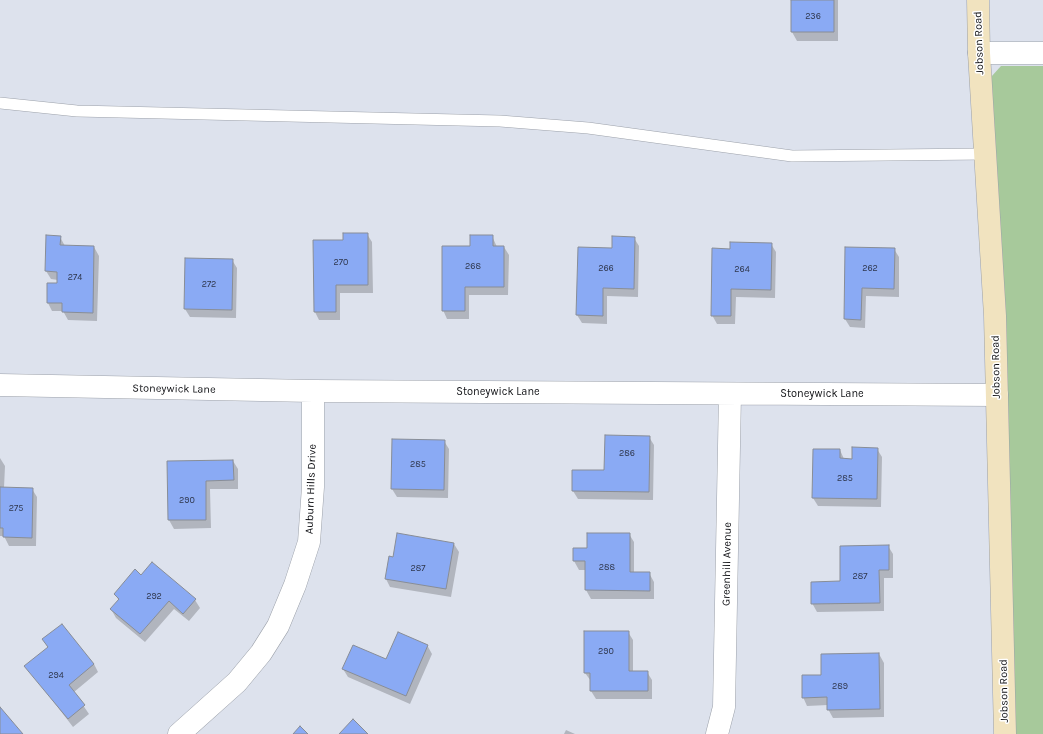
<!DOCTYPE html>
<style>
body{margin:0}
canvas{display:block;background:#dde2ed}
</style>
<canvas width="1043" height="734"></canvas>
<script>
const g = document.querySelector('canvas').getContext('2d');
g.lineJoin = 'round';
function paint(path, color) { g.fillStyle = color; g.fill(path, 'evenodd'); }
const toPath = rows => new Path2D(rows.map(r => 'M' + r).join(''));
function trace(path, color, width, dash) { g.strokeStyle = color; g.lineWidth = width; g.lineCap = dash ? 'butt' : 'round'; g.setLineDash(dash || []); g.stroke(path); }
function label(font, color, halo, rows, align = 'center') {
  g.font = font + ' Karla,sans-serif'; g.lineWidth = 3; g.setLineDash([]); g.textBaseline = 'middle'; g.strokeStyle = halo; g.fillStyle = color; for (const [text, x, y, turn = 0] of rows) {
    g.save(); g.translate(x, y); g.rotate((+turn || 0) * Math.PI / 180); g.textAlign = isNaN(turn) ? turn : align; if (halo) g.strokeText(text, 0, 0); g.fillText(text, 0, 0); g.restore();
  }
}
paint(toPath([
 [1001,66,1043,66,1043,734,1009,734,991,77]
]), '#a7c99b');
paint(toPath([
 [792,0,838,0,838,41,797,41,792,32],
 [367,234,372,242,373,293,340,293,340,320,319,320,315,312,344,241],
 [492,236,497,247,504,247,509,255,508,295,469,295,469,319,447,319,443,310,471,247],
 [60,237,65,246,94,247,99,256,97,321,68,320,63,311,52,311,48,303,58,284,58,280,51,279,46,271],
 [634,238,639,246,638,297,607,296,607,324,582,323,577,315,579,248,613,249],
 [771,244,776,252,775,298,736,297,735,324,717,324,712,315,731,250],
 [846,248,894,249,899,257,899,297,866,296,865,328,850,327,845,319],
 [232,260,237,268,236,318,190,317,185,309],
 [649,437,654,445,653,500,578,499,573,491,605,471],
 [444,441,449,449,448,498,397,497,392,489],
 [877,449,882,457,881,507,818,506,813,498,840,450,844,459,853,460],
 [0,458,5,466,4,488,32,489,37,497,36,546,9,546,4,536,0,536],
 [233,461,238,469,238,489,210,489,211,528,174,529,169,520,168,462],
 [629,534,634,542,634,573,649,573,654,582,654,599,591,599,586,590,586,570,579,570,574,561,574,549,588,549],
 [454,544,459,552,451,597,390,587,386,579,394,558],
 [888,546,893,554,893,578,884,578,884,611,817,612,812,603],
 [115,594,195,600,200,608,189,621,174,609,145,642,116,618,111,609,119,601],
 [628,632,633,640,633,672,647,672,652,680,652,699,596,699,591,691,591,681,585,673],
 [43,639,94,664,98,672,74,692,89,714,73,727,26,666,48,648],
 [427,645,432,654,410,704,348,677,343,669,387,660],
 [879,654,884,663,884,717,833,718,828,709,828,705,807,706,803,697,822,676],
 [566,730,575,734,564,734]
]), '#0003');
const building = toPath([
 [791,0,834,0,834,32,791,32,791,0],
 [343,233,368,233,368,285,336,285,336,312,314,312,313,240,343,240,343,233],
 [46,235,61,236,60,245,94,246,93,313,62,312,62,303,47,303,47,283,57,283,57,272,45,271,46,235],
 [470,235,493,235,493,246,504,246,504,287,465,287,465,311,442,311,442,246,470,246,470,235],
 [612,236,635,237,634,289,603,288,603,316,576,315,578,247,612,248,612,236],
 [730,242,772,243,771,290,731,289,731,316,711,316,712,248,730,249,730,242],
 [845,247,895,248,894,289,862,288,861,320,844,319,845,247],
 [185,258,233,259,232,310,184,309,185,258],
 [605,435,650,436,649,492,572,491,572,470,604,470,605,435],
 [392,439,445,440,444,490,391,489,392,439],
 [852,447,878,448,877,499,812,498,813,449,840,449,840,458,852,459,852,447],
 [233,460,234,480,206,481,206,520,168,520,167,461,233,460],
 [0,487,33,488,32,538,3,537,3,528,0,528,0,487],
 [397,533,454,543,446,589,385,579,389,556,393,557,397,533],
 [587,533,630,533,630,572,650,572,650,591,585,590,585,561,573,561,573,548,587,548,587,533],
 [889,545,889,570,879,570,880,603,811,604,811,582,840,581,840,546,889,545],
 [152,562,196,599,183,614,169,601,140,634,110,609,119,599,114,594,135,569,141,575,152,562],
 [62,624,94,664,69,685,85,705,68,719,24,666,48,647,42,639,62,624],
 [584,631,629,631,629,671,648,671,648,691,590,691,590,673,584,673,584,631],
 [398,632,428,645,406,696,342,669,353,645,386,659,398,632],
 [879,653,880,709,827,710,827,697,802,698,802,675,821,675,821,654,879,653],
 [0,707,23,734,0,734,0,707],
 [353,719,368,734,339,734,353,719],
 [300,726,308,734,293,734,300,726]
]);
paint(building, '#8aaaf4');
trace(building, '#888d96', 1);
const lane = toPath([
 [0,103,77,111,500,121,588,128,792,156,985,154]
]);
const street = toPath([
 [979,53,1043,53],
 [0,385,313,391,997,395],
 [179,734,237,682,261,653,278,626,295,585,309,542,313,487,313,391],
 [717,734,724,707,730,394]
]);
const secondary = toPath([
 [978,0,979,53,995,316,1005,734]
]);
trace(lane, '#9ca1aa', 12);
trace(street, '#9ca1aa', 23);
trace(secondary, '#9ca1aa', 23);
trace(lane, '#fff', 11);
trace(street, '#fff', 22);
trace(secondary, '#f1e3bf', 22);
label('9px', '#2e364c', null, [
 ["236",813,16],
 ["270",341,262],
 ["268",473,266],
 ["266",606,268],
 ["262",870,268],
 ["264",742,269],
 ["274",75,277],
 ["272",209,284],
 ["286",627,453],
 ["285",418,464],
 ["285",845,478],
 ["290",187,500],
 ["275",16,508],
 ["288",607,567],
 ["287",418,568],
 ["287",860,576],
 ["292",154,596],
 ["290",606,651],
 ["294",56,675],
 ["289",840,686]
]);
label('11px', '#0f1014', '#fff', [
 ["Jobson Road",979,43,-92],
 ["Jobson Road",996,367,-91],
 ["Stoneywick Lane",174,389,1],
 ["Stoneywick Lane",498,392],
 ["Stoneywick Lane",822,394],
 ["Auburn Hills Drive",311,489,-88],
 ["Greenhill Avenue",727,564,-89],
 ["Jobson Road",1004,691,-91]
]);
</script>
